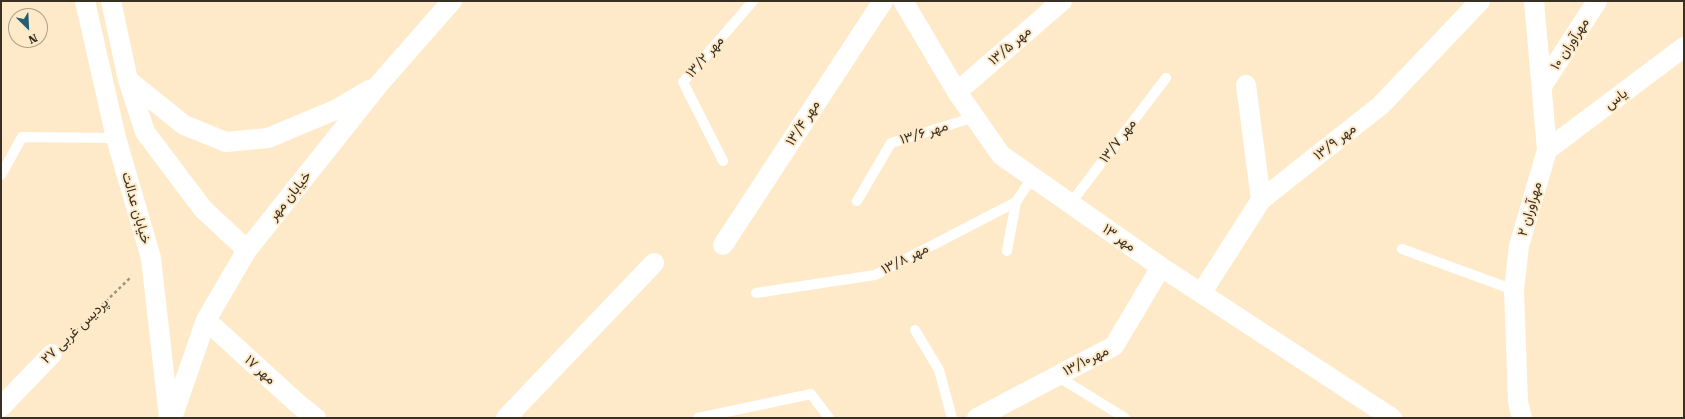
<!DOCTYPE html>
<meta charset="utf-8">
<style>
body{margin:0}
#map{position:relative;width:1685px;height:419px;overflow:hidden;background:#feeac9;font-family:"Roboto Serif",serif}
canvas{display:block}
.frame{position:absolute;inset:0;border:2px solid #383023;pointer-events:none}
.north{position:absolute;left:8px;top:8px;width:40px;height:40px;box-sizing:border-box;background:#feeac9;border:1px solid #afa087;border-radius:50%;rotate:156deg;font-size:11px;font-weight:700;line-height:16px;text-align:center;color:#383023}
.north::after{content:'';display:block;margin:auto;width:14px;height:18px;background:#235e77;clip-path:polygon(50% 0,100% 100%,50% 72%,0 100%)}
</style>
<div id="map">
<canvas width="1685" height="419"></canvas>
<div class="frame"></div>
<div class="north">N</div>
</div>
<script>
const g = document.querySelector('canvas').getContext('2d');
g.lineJoin = 'round';
const toPath = rows => new Path2D(rows.map(r => 'M' + r).join(''));
function trace(path, color, width, dash) { g.strokeStyle = color; g.lineWidth = width; g.lineCap = dash ? 'butt' : 'round'; g.setLineDash(dash || []); g.stroke(path); }
function label(font, color, halo, rows, align = 'center') {
  g.font = font + ' "Roboto Serif",Vazirmatn,serif'; g.lineWidth = 4; g.setLineDash([]); g.textBaseline = 'middle'; g.strokeStyle = halo; g.fillStyle = color; for (const [text, x, y, turn = 0] of rows) {
    g.save(); g.translate(x, y); g.rotate((+turn || 0) * Math.PI / 180); g.textAlign = isNaN(turn) ? turn : align; if (halo) g.strokeText(text, 0, 0); g.fillText(text, 0, 0); g.restore();
  }
}
trace(toPath([
 [67,339,131,277]
]), '#a0927a', 2.5, [3, 3]);
trace(toPath([
 [723,161,683,82,753,1],
 [1,175,22,137,116,138],
 [857,201,891,143,975,117],
 [1070,204,1166,78],
 [1402,249,1514,290],
 [1007,251,1016,202],
 [756,293,875,275,1016,202,1032,178],
 [915,330,939,370,952,418],
 [1057,376,1125,418],
 [698,418,811,394,829,418]
]), '#fff', 10);
trace(toPath([
 [85,1,116,138,151,258,169,418],
 [111,1,128,80,145,132,203,209,247,250],
 [903,1,957,92,1001,155,1161,267,1392,418],
 [128,80,184,125,226,142,268,138,335,110,369,90],
 [1246,85,1261,200],
 [1542,86,1597,1],
 [957,92,1062,1],
 [1547,150,1684,47],
 [723,245,883,1],
 [1202,292,1261,200,1381,105,1480,1],
 [206,320,298,404,316,418],
 [1,407,52,354],
 [172,418,206,320,247,250,379,84,452,1],
 [506,418,654,263],
 [977,418,1114,346,1161,267],
 [1522,418,1518,402,1514,290,1519,246,1547,150,1534,1]
]), '#fff', 20);
label('14px', '#383023', '#feeac9', [
 ["مهرآوران ۱۰",1570,44,-57],
 ["مهر ۱۳/۵",1010,46,-41],
 ["مهر ۱۳/۲",705,57,-49],
 ["یاس",1616,99,-37],
 ["مهر ۱۳/۴",803,123,-57],
 ["مهر ۱۳/۶",924,133,-17],
 ["مهر ۱۳/۷",1118,141,-53],
 ["مهر ۱۳/۹",1335,142,-38],
 ["خیابان مهر",290,196,-51],
 ["خیابان عدالت",136,208,74],
 ["مهرآوران ۲",1530,209,-74],
 ["مهر ۱۳",1119,238,35],
 ["مهر ۱۳/۸",905,259,-27],
 ["پردیس غربی ۲۷",75,331,-44],
 ["مهر۱۳/۱۰",1086,361,-27],
 ["مهر ۱۷",260,370,42]
]);
</script>
